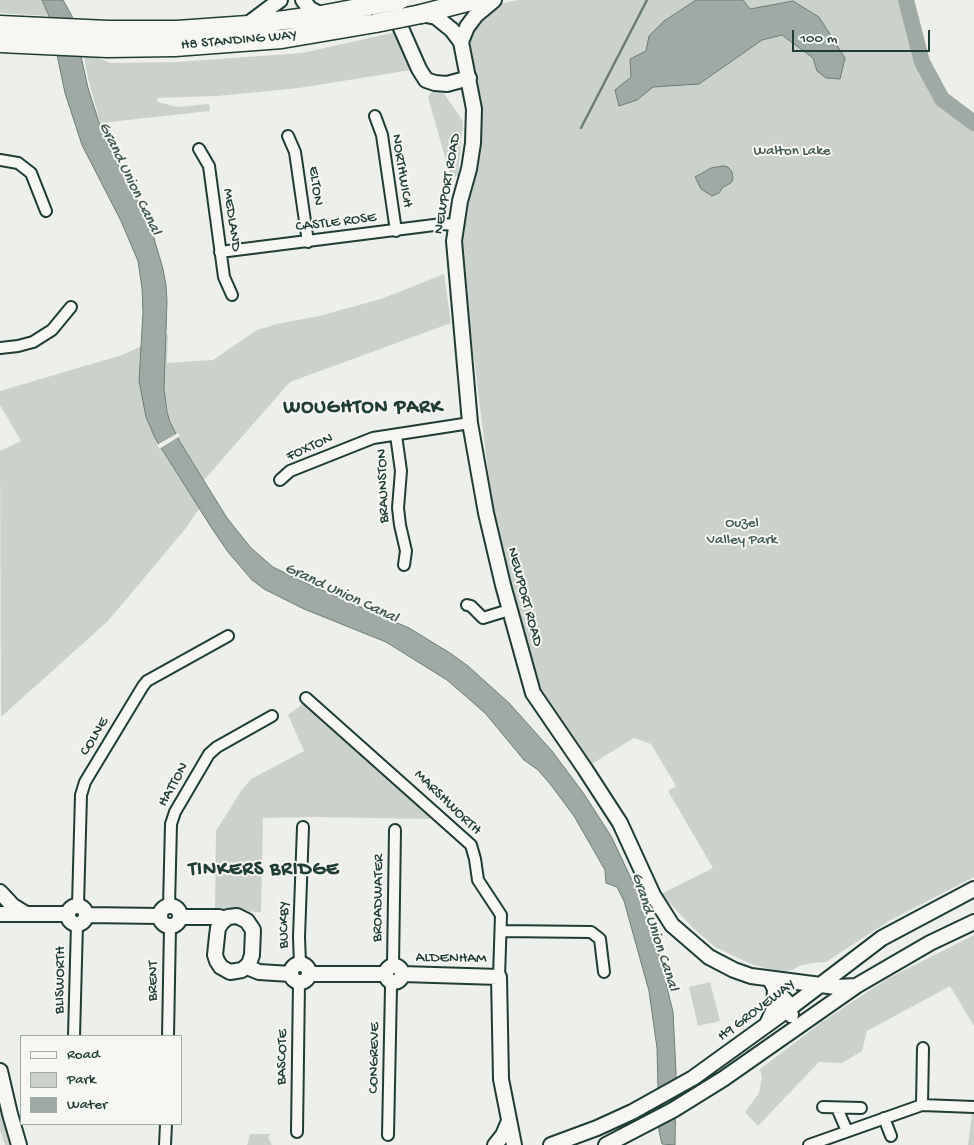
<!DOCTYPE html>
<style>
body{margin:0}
#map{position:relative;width:974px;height:1145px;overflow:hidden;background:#edefea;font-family:"Gochi Hand",sans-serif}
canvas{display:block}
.legend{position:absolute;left:20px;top:1035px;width:162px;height:90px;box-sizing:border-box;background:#f6f6f2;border:1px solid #a0aca6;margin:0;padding:6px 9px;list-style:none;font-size:15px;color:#1f3d34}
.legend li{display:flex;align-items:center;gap:10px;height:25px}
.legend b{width:25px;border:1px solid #a0aca6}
.scale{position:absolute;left:792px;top:30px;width:138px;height:22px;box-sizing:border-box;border:2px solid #1f3d34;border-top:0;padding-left:6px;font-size:15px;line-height:18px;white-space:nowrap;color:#1f3d34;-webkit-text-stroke:4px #f6f6f2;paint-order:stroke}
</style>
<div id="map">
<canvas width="974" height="1145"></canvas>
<ul class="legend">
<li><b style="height:6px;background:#f6f6f2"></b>Road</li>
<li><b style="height:14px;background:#cbd2cc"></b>Park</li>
<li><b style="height:14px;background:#9faaa4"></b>Water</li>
</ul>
<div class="scale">100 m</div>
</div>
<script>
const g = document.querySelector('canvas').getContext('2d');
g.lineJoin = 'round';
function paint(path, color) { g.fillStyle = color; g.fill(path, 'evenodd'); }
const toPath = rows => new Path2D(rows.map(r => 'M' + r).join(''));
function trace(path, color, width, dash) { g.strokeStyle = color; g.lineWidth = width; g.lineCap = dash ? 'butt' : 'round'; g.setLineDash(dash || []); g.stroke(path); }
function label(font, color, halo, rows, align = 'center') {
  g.font = font + ' "Gochi Hand",sans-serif'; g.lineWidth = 4; g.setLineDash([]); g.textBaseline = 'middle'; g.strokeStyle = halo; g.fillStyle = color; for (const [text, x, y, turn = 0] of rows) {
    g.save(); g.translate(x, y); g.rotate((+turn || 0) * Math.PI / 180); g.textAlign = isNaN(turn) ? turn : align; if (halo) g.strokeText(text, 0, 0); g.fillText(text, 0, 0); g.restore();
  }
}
paint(toPath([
 [0,0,42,0,49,16,0,13],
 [519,0,906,0,922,62,942,99,974,123,974,877,889,921,826,962,811,963,799,966,793,970,783,972,768,969,751,964,715,947,695,930,661,894,713,868,668,791,676,786,651,744,634,738,590,765,538,689,495,528,465,286,462,227,464,208,482,136,479,97,476,77,469,51,470,40,476,22,498,4],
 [396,32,411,70,299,88,217,96,157,98,158,102,177,107,209,104,210,111,100,123,88,78,83,52,111,63,177,62,302,53],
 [431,92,443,92,463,121,458,175,451,179,428,97],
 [444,274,451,323,290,382,204,480,199,509,186,528,108,621,1,717,0,451,21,441,0,405,0,391,122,355,168,334,167,363,213,360,257,330,277,324,319,316,381,299],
 [304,703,432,815,430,819,311,817,263,818,261,912,215,910,216,831,241,791,251,779,304,751,288,715],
 [974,935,974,1026,950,986,867,1031,862,1051,842,1063,819,1062,758,1126,745,1112,759,1093,762,1077,760,1069,822,1022,887,979],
 [710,982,720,1021,698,1026,689,987],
 [0,1092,16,1145,5,1145,0,1130],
 [972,1114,974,1114,974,1145,968,1145],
 [250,1134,271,1134,268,1137,272,1145,247,1145]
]), '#cbd2cc');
const water = toPath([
 [42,0,63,0,72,16,88,88,102,132,108,146,146,216,153,235,163,269,166,285,167,301,164,388,167,412,170,422,180,442,227,518,251,548,273,567,299,580,409,628,450,653,468,666,509,703,552,751,584,794,611,836,638,893,658,950,673,1012,676,1072,675,1145,662,1144,659,1131,657,1048,649,991,624,901,617,887,606,883,605,870,574,816,551,785,538,770,524,760,485,713,447,680,386,642,304,609,264,589,252,580,228,552,211,527,155,438,146,417,139,381,143,312,142,288,138,261,121,221,82,145,65,93,49,16,42,0],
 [696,0,743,0,750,9,793,1,819,17,845,58,840,79,826,78,817,71,813,58,782,35,762,40,699,84,653,87,637,100,619,106,615,90,631,77,630,59,646,51,649,36,664,21,696,0],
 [723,166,728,167,732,172,733,179,731,183,723,187,719,193,712,196,701,189,695,177,711,168,723,166]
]);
paint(water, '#9faaa4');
trace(water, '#6c7e77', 1);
paint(toPath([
 [178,433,180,436,159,449,157,445]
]), '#edefea');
trace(toPath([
 [581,128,647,0]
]), '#6c7e77', 2.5);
trace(toPath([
 [906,0,922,62,942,99,974,123]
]), '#9faaa4', 16);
const street = toPath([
 [375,116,382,135,396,231],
 [288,136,295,152,308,242],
 [199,149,209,166,224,277,232,295],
 [0,160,18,163,31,173,46,211],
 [220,252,442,224,456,225],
 [0,348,18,346,33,342,52,330,71,307],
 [396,435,401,471,398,508,400,525,406,551,404,565],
 [280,480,290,471,373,438,470,423],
 [467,605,471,606,483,618,509,610],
 [306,698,471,845,475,859,478,880,501,915,499,977],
 [78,905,81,795,85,782,143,686,147,681,228,636],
 [169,906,171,824,175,812,209,754,217,747,272,716],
 [501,931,591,932,600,939,604,972],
 [300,964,299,937,303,827],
 [393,965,395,830],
 [74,1036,77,924],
 [168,1036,170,927],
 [922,1105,923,1048],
 [823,1107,861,1108],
 [837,1108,847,1131],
 [884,1118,891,1136],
 [297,1132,299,982],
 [388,1135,391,987,393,982],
 [165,1145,166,1124],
 [809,1145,922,1105,974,1107]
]);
const secondary = toPath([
 [303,0,310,9,321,15],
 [494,0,476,15,467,27,461,42,474,109,473,143,469,169,460,201,454,241,470,423,486,513,503,585,533,693,585,769,620,823,653,895,672,925,709,957,734,970,751,976,836,987,856,986],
 [393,10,419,69,426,80,435,83,447,84,469,78],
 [421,14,436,17,452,30,461,42],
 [248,24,280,0],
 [0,892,13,906,26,914],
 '68 915a9 9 0 1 1 18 0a9 9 0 1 1-18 0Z',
 '160 916a10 10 0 1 1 20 0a10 10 0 1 1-20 0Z',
 [0,914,68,914],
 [87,915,160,916],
 [237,916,247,921,253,930,252,955,249,964,242,970,230,972,221,967,217,961,215,955,217,936,218,928,222,922,228,917,237,916],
 [181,917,219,917,225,919],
 '291 973a9 9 0 1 1 18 0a9 9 0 1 1-18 0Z',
 '386 974a8 8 0 1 1 16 0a8 8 0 1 1-16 0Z',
 [247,967,259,972,291,974],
 [309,974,385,974],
 [402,974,499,977,501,1079,514,1145],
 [770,979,775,989,787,1002,791,1015],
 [767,1024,774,1009,775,989],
 [0,1071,10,1114,19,1145],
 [495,1145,503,1135,509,1121],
 [551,1145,597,1128,632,1112,693,1078,790,1008,882,938,974,889],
 [606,1145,673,1110,723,1079,856,986,930,943,974,922]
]);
const highway = toPath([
 [421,14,475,0],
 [0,25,108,30,177,30,248,25,321,15,369,6],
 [0,43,107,48,175,47,282,39,376,23]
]);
trace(street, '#1f3d34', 14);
trace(secondary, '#1f3d34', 18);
trace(highway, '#1f3d34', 21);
trace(street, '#f6f6f2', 10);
trace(secondary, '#f6f6f2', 14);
trace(highway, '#f6f6f2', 18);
const highwayBridge = toPath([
 [369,6,400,0],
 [376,23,421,14]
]);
trace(highwayBridge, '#1f3d34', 21, []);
trace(highwayBridge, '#f6f6f2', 18);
label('15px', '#1f3d34', '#f6f6f2', [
 ["H8 STANDING WAY",239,41,-5],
 ["NORTHWICH",401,171,81],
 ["NEWPORT ROAD",448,184,-80],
 ["ELTON",315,186,82],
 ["MEDLAND",231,220,82],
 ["CASTLE ROSE",336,223,-7],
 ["FOXTON",310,448,-24],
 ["BRAUNSTON",384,486,-92],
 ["NEWPORT ROAD",524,597,75],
 ["COLNE",95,737,-59],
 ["HATTON",174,785,-61],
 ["MARSHWORTH",447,803,44],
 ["BROADWATER",379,898,-89],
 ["BUCKBY",285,925,-89],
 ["ALDENHAM",451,959,1],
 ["BLISWORTH",61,980,-89],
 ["BRENT",154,981,-89],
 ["H9 GROVEWAY",757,1011,-37],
 ["BASCOTE",283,1057,-89],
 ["CONGREVE",375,1058,-89]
]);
label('15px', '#415b52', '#f6f6f2', [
 ["Walton Lake",792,152],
 ["Ouzel",742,524],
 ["Valley Park",742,541]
]);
label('italic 16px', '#3f5850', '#f6f6f2', [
 ["Grand Union Canal",129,179,64],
 ["Grand Union Canal",341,594,25],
 ["Grand Union Canal",654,932,72]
]);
g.letterSpacing = '1px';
label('bold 20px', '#1f3d34', '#f6f6f2', [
 ["WOUGHTON PARK",363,409],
 ["TINKERS BRIDGE",264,871]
]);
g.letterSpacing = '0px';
</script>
